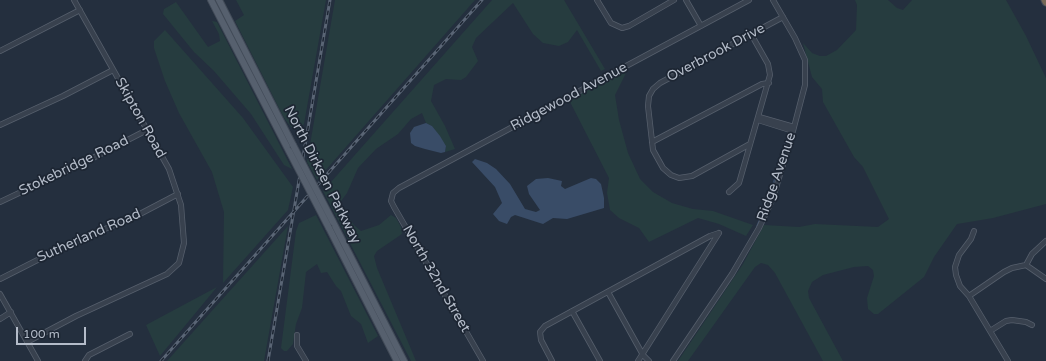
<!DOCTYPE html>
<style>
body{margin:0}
#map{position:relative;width:1046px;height:361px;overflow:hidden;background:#242f3e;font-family:"Varela Round",sans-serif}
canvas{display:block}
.scale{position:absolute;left:16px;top:327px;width:70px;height:18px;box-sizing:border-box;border:2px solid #b4bcc9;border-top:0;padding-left:5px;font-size:12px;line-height:14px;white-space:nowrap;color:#b4bcc9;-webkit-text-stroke:3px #1d2633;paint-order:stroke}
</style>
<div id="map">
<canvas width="1046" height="361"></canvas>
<div class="scale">100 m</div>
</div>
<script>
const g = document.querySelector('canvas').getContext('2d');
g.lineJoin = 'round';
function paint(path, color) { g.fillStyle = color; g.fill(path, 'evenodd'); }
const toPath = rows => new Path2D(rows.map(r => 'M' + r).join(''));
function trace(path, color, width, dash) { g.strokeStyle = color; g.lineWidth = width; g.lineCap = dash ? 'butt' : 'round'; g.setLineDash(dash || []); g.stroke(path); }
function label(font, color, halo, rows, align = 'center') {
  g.font = font + ' "Varela Round",sans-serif'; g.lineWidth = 3.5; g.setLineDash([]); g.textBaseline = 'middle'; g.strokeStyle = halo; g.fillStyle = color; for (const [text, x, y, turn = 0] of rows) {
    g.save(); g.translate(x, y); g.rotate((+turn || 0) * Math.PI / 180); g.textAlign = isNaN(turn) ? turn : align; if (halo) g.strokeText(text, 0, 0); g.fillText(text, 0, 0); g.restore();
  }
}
paint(toPath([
 [236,0,326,0,304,124,298,129,291,127,284,118,235,21,244,15],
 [335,0,475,0,317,180,307,162],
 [492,0,564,0,605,69,601,71,577,30,568,42,559,46,543,43,533,34,513,3,476,38,472,47,478,61,466,77,461,80,446,79,434,85,431,101,445,126,455,149,445,152,446,146,432,126,426,123,422,113,411,119,398,134,376,149,358,168,347,193,339,204,354,225,361,231,379,225,391,215,396,218,401,227,402,234,377,251,374,256,377,268,416,361,411,361,323,191],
 [855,0,888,0,897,8,903,10,912,0,1006,0,1026,36,1046,78,1046,204,993,218,957,224,934,257,924,277,878,314,874,314,868,309,867,298,874,276,873,270,868,266,854,267,823,275,812,282,808,291,809,298,843,361,823,361,775,273,768,265,761,263,755,267,688,361,678,361,743,264,764,225,799,227,815,224,878,227,889,219,863,167,854,157,823,102,822,89,812,77,803,43,812,53,820,56,826,56,837,50,856,30,857,5],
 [176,2,208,47,220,41,219,34,212,21,217,22,292,169,284,165,251,114,214,71,194,52,163,14,164,9],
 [165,30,243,118,293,187,288,210,223,283,224,212,212,172,179,113,165,81,154,48,154,41],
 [628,69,615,95,619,120,628,153,640,179,653,192,672,203,693,209,713,211,753,225,746,236,719,224,698,218,649,242,639,228,619,218,610,210,607,193,609,178,569,100],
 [316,215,378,336,368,343,361,324,351,316,341,291,336,286,327,272,321,273,317,264,306,272,302,308,296,324,293,344,287,351,284,351,281,348,296,231,299,223],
 [288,226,264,361,167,361],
 [217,287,160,356,146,325]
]), '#263c3f');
paint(toPath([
 [426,123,432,126,440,136,446,146,445,152,441,153,425,149,415,146,411,143,410,133,414,127],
 [475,159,487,163,496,169,510,184,525,209,536,212,540,210,529,194,527,186,536,179,548,178,562,181,561,186,565,189,591,178,596,179,601,184,604,198,604,208,567,219,553,218,543,224,515,215,511,217,507,224,499,221,493,214,502,203,495,187,472,162]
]), '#394c67');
trace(toPath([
 [757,226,769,198,787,138]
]), '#394c67', 1.5);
const minor = toPath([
 [597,0,611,23,622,28,629,26,674,0],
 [686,0,701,26],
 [0,51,80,10],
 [759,117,794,127],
 [758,120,793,131],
 [0,125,63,96,113,70],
 [652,142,762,84,769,83],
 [750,144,692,176,679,178,671,175,663,168,653,150,648,106,649,96,653,89,660,83,783,17],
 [729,192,739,183,770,75,768,64,751,34],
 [0,202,89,160,147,130],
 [974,231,971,239,959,255,955,267,956,275,960,286,969,296,1008,361],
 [1026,265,1046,279],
 [0,279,67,245,138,215,178,194],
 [608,292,643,355,649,361],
 [0,294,38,361],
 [969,296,1004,272,1012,268,1026,265,1032,254,1046,241],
 [572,311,600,361],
 [0,319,11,312],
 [990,331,1006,321,1012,320,1026,322,1032,325],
 [297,335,297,346,306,361],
 [27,342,76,316,167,274,179,263,184,243,181,205,169,169,74,0],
 [85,361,89,355,130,334],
 [483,361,394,207,391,201,393,193,399,188,749,0],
 [552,361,541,340,540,332,545,326,710,236,719,233],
 [638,361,719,233],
 [673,361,732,274,759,228,773,198,793,131,805,85,805,60,795,38,773,0]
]);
const major = toPath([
 [211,0,289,151],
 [219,0,293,145],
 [333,222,404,361],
 [329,228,397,361]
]);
const highway = toPath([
 [1045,0,1046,2]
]);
trace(minor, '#565f6c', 6);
trace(major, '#414a57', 8);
trace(highway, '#434c59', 9);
trace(minor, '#38414e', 4.5);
trace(major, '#56606e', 6);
trace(highway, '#746855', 7);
const rail = toPath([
 [161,361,482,0],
 [268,361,330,0]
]);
trace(rail, '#5a6575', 3);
trace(rail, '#1d2633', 1.5, [4.5]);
const majorBridge = toPath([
 [293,145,333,222],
 [289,151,329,228]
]);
trace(majorBridge, '#414a57', 8, []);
trace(majorBridge, '#56606e', 6);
label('14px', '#b4bcc9', '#1d2633', [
 ["Overbrook Drive",716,53,-28],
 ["Ridgewood Avenue",569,97,-28],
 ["Skipton Road",140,118,61],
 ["Stokebridge Road",74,166,-26],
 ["North Dirksen Parkway",322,175,63],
 ["Ridge Avenue",777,177,-71],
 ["Sutherland Road",89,236,-24],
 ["North 32nd Street",436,279,60]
]);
</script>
